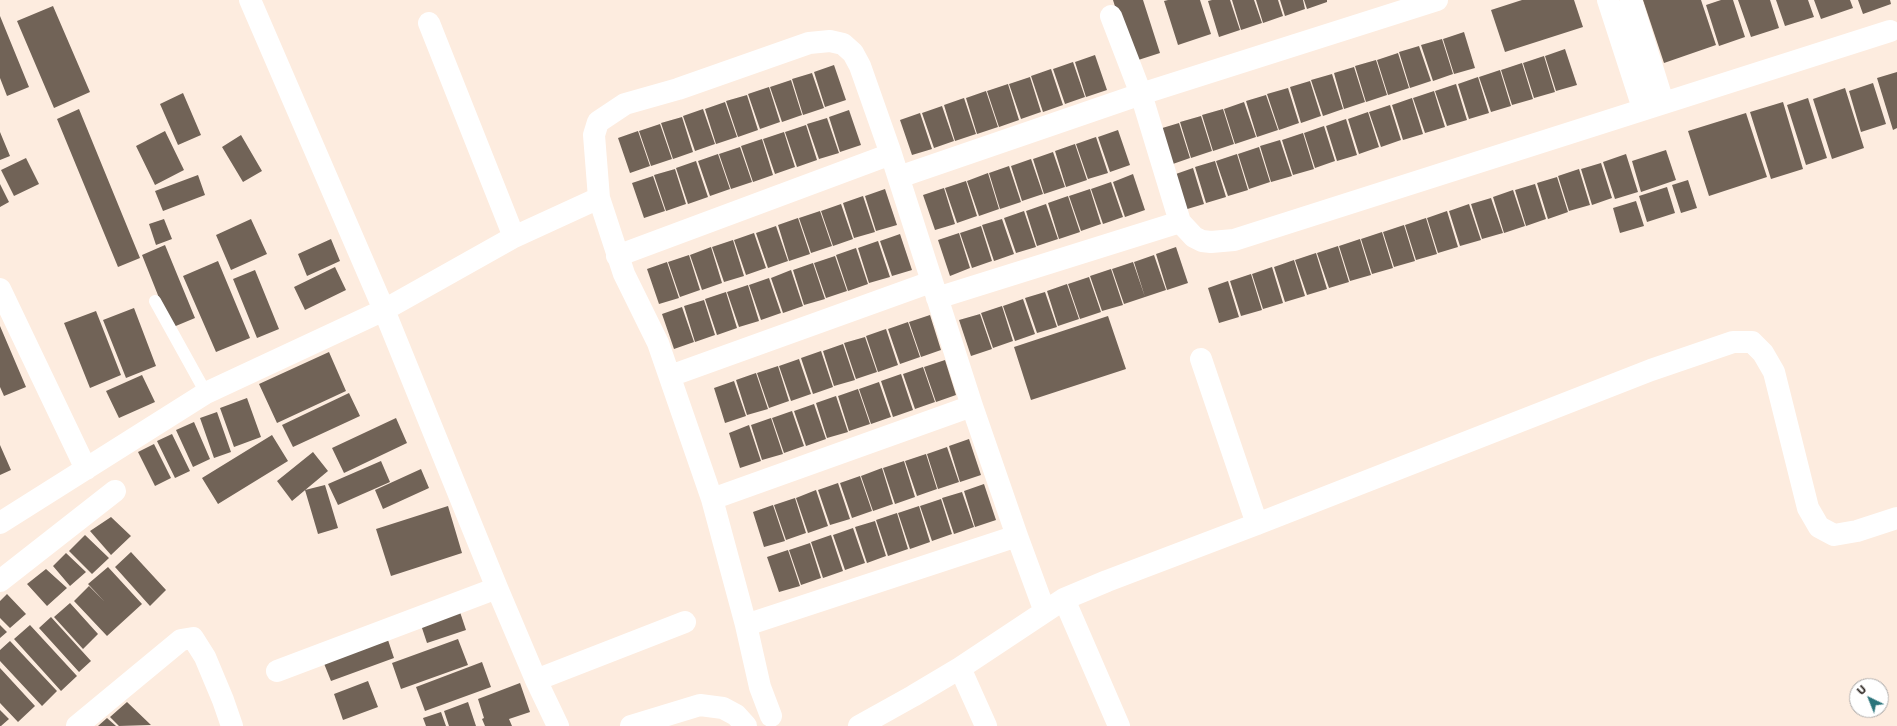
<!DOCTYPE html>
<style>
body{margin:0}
#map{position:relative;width:1897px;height:726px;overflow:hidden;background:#fdecdf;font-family:Commissioner,sans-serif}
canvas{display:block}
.north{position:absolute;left:1849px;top:678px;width:40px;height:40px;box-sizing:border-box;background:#fff;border:1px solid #adaaa9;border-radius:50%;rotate:317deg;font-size:11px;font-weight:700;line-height:16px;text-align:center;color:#322b27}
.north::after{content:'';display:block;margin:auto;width:14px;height:18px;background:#2b747b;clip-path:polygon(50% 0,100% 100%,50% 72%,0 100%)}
</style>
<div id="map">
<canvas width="1897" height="726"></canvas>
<div class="north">U</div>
</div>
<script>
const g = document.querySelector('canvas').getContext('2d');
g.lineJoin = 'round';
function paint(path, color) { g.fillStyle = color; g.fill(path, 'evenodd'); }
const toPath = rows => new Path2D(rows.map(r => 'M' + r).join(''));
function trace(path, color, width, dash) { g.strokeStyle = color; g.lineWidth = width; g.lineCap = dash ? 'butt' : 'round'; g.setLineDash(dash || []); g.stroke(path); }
paint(toPath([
 [1113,0,1143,0,1160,53,1132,62],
 [1168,0,1200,0,1211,34,1178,45,1164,1],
 [1212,0,1230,0,1240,30,1219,37,1208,1],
 [1232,0,1254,0,1262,23,1241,30],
 [1256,0,1278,0,1283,16,1263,23],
 [1280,0,1303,0,1305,9,1285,16],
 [1304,0,1327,0,1327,2,1307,9],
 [1522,0,1574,0,1583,27,1505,52,1491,10],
 [1643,0,1701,0,1716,45,1664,63],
 [1721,0,1733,0,1745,37,1719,46,1706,5],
 [1738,0,1770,0,1779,28,1751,37],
 [1776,0,1808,0,1814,17,1785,26],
 [1814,0,1850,0,1853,8,1821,19],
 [1858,0,1890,0,1891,4,1863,14],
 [53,6,90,92,54,108,17,21],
 [0,16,29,87,7,96,0,78],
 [1464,32,1475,68,1454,74,1443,39],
 [1442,39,1453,74,1433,81,1421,45],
 [1419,46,1431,81,1410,88,1399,52],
 [1565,49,1577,85,1556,91,1545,56],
 [1398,53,1409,88,1388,95,1377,60],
 [1095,55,1107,90,1086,97,1075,62],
 [1544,56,1555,92,1534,98,1523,63],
 [1376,60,1387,95,1366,102,1355,66],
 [1073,62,1085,97,1065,104,1053,69],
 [1522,63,1533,99,1512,105,1501,70],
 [834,65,846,100,825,107,814,72],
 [1354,67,1365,102,1344,109,1334,73],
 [1051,69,1063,105,1043,112,1031,76],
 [1500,70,1511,106,1491,112,1479,77],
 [1897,72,1897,128,1893,130,1877,78],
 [812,73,824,108,803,115,792,79],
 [1332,74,1343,109,1323,116,1311,80],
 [1030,77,1041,112,1021,119,1009,84],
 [1478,77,1489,113,1469,119,1458,84],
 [791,80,802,115,782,122,770,87],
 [1310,81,1321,116,1301,123,1290,87],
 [1873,83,1886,124,1861,132,1849,91],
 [1008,84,1019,120,999,127,987,91],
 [1456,84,1467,120,1447,126,1435,91],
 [769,87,780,122,760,129,748,94],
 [1288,88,1299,123,1279,130,1267,94],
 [1845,88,1864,148,1832,159,1813,99],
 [986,91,998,127,977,134,966,98],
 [1434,91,1445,127,1425,133,1413,98],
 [183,93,201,135,178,145,160,104],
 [747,95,758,130,738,137,726,101],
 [1266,95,1278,130,1257,137,1246,101],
 [964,98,976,134,955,141,944,105],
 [1412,98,1423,134,1403,140,1392,105],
 [1808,98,1827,158,1806,165,1787,105],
 [725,102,737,137,716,144,705,109],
 [1244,102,1256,137,1235,144,1224,109],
 [1783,102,1803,169,1771,179,1750,112],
 [1390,105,1401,140,1381,147,1369,112],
 [942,106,954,141,934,148,922,113],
 [79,109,140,258,118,267,57,119],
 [703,109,715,144,695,151,683,116],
 [1223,109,1234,144,1213,151,1202,115],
 [849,110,861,145,840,152,829,117],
 [1368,112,1379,147,1359,154,1348,119],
 [920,113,932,149,912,155,900,120],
 [1746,113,1767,177,1709,196,1688,131],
 [1201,116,1212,151,1191,158,1180,122],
 [682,117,693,152,673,159,661,123],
 [827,118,839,153,819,159,807,124],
 [1346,119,1357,155,1337,161,1326,126],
 [1179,123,1190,158,1170,165,1159,129],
 [660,124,672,159,651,166,639,131],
 [806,125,817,160,797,167,785,132],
 [1324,126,1335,161,1315,168,1304,133],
 [1118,130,1130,165,1110,172,1098,137],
 [165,131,184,170,155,185,136,146],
 [638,131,650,166,630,173,618,138],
 [0,132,10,156,0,160],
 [784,132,795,167,775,174,763,139],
 [1303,133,1314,169,1293,175,1282,140],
 [241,135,262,171,243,182,222,147],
 [1096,137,1108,173,1088,179,1076,144],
 [762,139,773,175,753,182,741,146],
 [1280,140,1292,176,1271,182,1260,146],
 [1075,144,1087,180,1066,187,1055,151],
 [740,147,752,182,731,189,719,154],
 [1259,147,1270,182,1249,189,1238,154],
 [1666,150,1676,180,1641,192,1632,161],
 [1053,152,1065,187,1044,194,1033,159],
 [718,154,730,189,710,196,698,161],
 [1237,154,1248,190,1228,196,1216,161],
 [1626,154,1638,192,1615,199,1603,162],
 [26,158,39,184,14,196,1,170],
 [1031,159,1043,194,1022,201,1011,166],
 [696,161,708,197,688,204,676,168],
 [1215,161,1226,197,1206,203,1195,167],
 [1601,163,1612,198,1592,205,1581,169],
 [1009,166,1021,202,1000,209,989,173],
 [1193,168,1204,204,1184,210,1173,175],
 [675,169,686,204,666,211,654,175],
 [1579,169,1590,205,1569,211,1558,176],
 [988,173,999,209,979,216,967,181],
 [1133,174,1145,210,1125,217,1113,182],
 [198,175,205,195,163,211,155,191],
 [653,176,665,211,644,218,632,183],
 [1557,177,1568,212,1548,219,1537,183],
 [1688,180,1697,208,1681,213,1672,185],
 [966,181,977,216,957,223,945,188],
 [1111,182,1123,217,1103,224,1091,189],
 [0,184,9,202,0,207],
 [1535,184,1546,219,1526,226,1515,190],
 [1667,187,1675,213,1647,222,1639,196],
 [944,188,955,224,935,230,923,195],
 [885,189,897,225,876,231,865,196],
 [1090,189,1101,224,1081,231,1069,196],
 [1513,190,1525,226,1504,233,1493,197],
 [863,196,875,232,854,238,843,203],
 [1068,196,1080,232,1059,239,1048,203],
 [1491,198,1503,233,1482,239,1471,204],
 [1636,201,1644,226,1620,233,1613,208],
 [841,204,853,239,833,246,821,211],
 [1046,204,1058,239,1037,246,1026,211],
 [1469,204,1481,240,1460,246,1449,211],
 [820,211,832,246,811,253,799,218],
 [1024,211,1036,247,1016,253,1004,218],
 [1447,211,1458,247,1438,253,1427,218],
 [798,218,810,254,789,261,778,225],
 [1426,218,1437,254,1416,260,1405,225],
 [164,219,172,239,156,245,149,224],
 [251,219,267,254,231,270,216,235],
 [1002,219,1014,254,994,261,982,225],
 [1404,225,1415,261,1394,267,1383,232],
 [776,226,788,261,768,268,756,233],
 [981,226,992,261,972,268,960,233],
 [1382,232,1393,268,1372,274,1361,239],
 [754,233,766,268,746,275,734,240],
 [959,233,970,268,950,276,938,240],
 [900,234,912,270,892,276,880,241],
 [331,239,340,261,307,276,298,254],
 [1360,239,1371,275,1350,281,1339,246],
 [733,240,744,276,724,282,712,247],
 [878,241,890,277,869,283,858,248],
 [165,245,195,318,171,328,142,255],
 [1338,246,1349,282,1329,288,1317,253],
 [711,247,722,283,702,290,690,255],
 [1176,247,1188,283,1167,290,1156,254],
 [856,248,868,284,848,291,836,255],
 [1316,253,1327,289,1307,295,1295,260],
 [689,255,700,290,680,297,668,262],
 [1154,255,1166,290,1145,297,1134,262],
 [835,256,847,291,826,298,814,263],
 [1294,260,1305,296,1285,302,1274,267],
 [218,261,250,338,216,352,183,276],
 [667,262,679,298,659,304,647,269],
 [1133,262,1145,297,1124,304,1112,269],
 [813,263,825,299,804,305,793,270],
 [335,267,346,290,305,310,294,287],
 [1272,267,1283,303,1263,309,1252,274],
 [1111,269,1123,305,1102,311,1090,276],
 [255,270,279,329,257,338,233,279],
 [791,270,803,306,783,313,771,278],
 [1251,274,1262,310,1241,316,1230,281],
 [1089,277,1101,312,1080,319,1068,284],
 [769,278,781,313,761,320,749,285],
 [1228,281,1239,317,1219,323,1208,288],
 [1067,284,1079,319,1058,326,1047,291],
 [748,285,759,321,739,327,727,292],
 [726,292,737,328,717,335,705,299],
 [1045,292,1057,327,1037,333,1025,298],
 [1023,299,1035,334,1015,341,1003,306],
 [704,300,715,335,695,342,684,306],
 [1002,306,1013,341,993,348,981,313],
 [682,307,694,342,674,349,662,314],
 [134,308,156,366,126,378,103,320],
 [96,311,121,375,90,388,64,323],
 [980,314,992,349,971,356,959,320],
 [930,315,941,350,921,357,909,322],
 [1108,316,1126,369,1031,400,1014,347],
 [908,322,920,357,900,364,888,329],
 [0,326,26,387,4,396,0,387],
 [886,329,898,365,878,372,866,336],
 [865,337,877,372,856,379,844,343],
 [843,344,855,380,834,386,823,351],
 [821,351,833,387,813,394,801,358],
 [329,352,346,391,277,423,259,384],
 [799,359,811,394,791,401,779,366],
 [945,360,956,395,936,402,924,367],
 [778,366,789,401,769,408,757,373],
 [923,367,935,402,915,409,903,374],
 [756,373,768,409,747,415,736,380],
 [901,374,913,410,893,417,881,381],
 [142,375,155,402,119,418,106,391],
 [734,381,746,416,725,423,714,388],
 [879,382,891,417,871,424,859,389],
 [858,389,870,424,849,431,838,396],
 [349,393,360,416,293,447,282,425],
 [836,396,848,432,827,438,816,403],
 [247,398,261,437,234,447,220,408],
 [814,404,826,439,806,446,794,411],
 [792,411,804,446,784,453,772,418],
 [217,412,231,452,214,458,200,418],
 [396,418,407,443,344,473,332,448],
 [771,418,783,454,762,460,751,425],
 [194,422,210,459,193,467,176,430],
 [749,425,761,461,740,468,729,433],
 [172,434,190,471,175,478,157,441],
 [272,435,288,461,218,504,202,478],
 [969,439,981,475,960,482,949,446],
 [154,444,171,478,155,486,138,452],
 [0,445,11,470,0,475],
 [947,447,959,482,938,489,927,454],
 [313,452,328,471,292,501,277,481],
 [926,454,937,489,917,496,905,461],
 [381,461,390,482,338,505,328,484],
 [904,461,915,497,895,504,883,468],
 [882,468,893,504,873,511,861,476],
 [421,469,429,488,383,509,375,490],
 [860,476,872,511,852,518,840,483],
 [838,483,850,519,830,525,818,490],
 [984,484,996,520,975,527,964,491],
 [325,485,338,528,318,534,305,490],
 [816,490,828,526,808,533,796,498],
 [962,492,974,527,954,534,942,498],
 [795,498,806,533,786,540,774,505],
 [941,499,952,534,932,541,920,506],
 [773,505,785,541,764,547,753,512],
 [448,506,462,553,391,576,376,529],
 [919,506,930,542,910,549,898,513],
 [897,513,908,549,888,556,876,520],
 [111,517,131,536,111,555,90,531],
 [875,521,886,556,867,563,855,527],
 [853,528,865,563,845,570,833,535],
 [85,535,109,558,92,574,69,551],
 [831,535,843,571,823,578,811,542],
 [810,543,821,578,801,585,789,550],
 [788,550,800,586,779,592,767,557],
 [131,552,166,590,150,606,115,567],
 [66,553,86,572,70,586,53,566],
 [108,567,142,604,107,636,74,601,89,586,104,601,88,584],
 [46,569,67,588,47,606,27,584],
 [7,594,26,614,10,628,0,618,0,601],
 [70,603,98,634,83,649,54,617],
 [458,606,466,630,427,643,419,619],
 [51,617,91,661,79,672,39,628],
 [0,625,7,632,0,638],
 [30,625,77,676,61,691,14,639],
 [387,637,394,658,331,681,323,661],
 [458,639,468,665,401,689,392,663],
 [10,641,57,691,42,706,0,661,0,650],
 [482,662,491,687,425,711,416,687],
 [0,668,35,706,18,722,0,703],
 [368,681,378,707,343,720,334,694],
 [520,683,530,712,509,719,512,726,485,726,482,719,484,718,478,699],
 [127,702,151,725,119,726,110,717],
 [468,702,476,726,449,726,444,711],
 [0,710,9,719,1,726,0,726],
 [441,712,446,726,426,726,423,718],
 [107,718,116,726,98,726]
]), '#716357');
trace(toPath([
 [155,301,206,393]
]), '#fff', 12);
trace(toPath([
 [250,0,384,310,497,588,536,680,558,726],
 [1608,0,1643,108],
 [1631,0,1663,102],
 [1111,16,1141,94,1180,222,1194,237,1202,241,1211,242,1234,240,1890,31],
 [429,23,514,237],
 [899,177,1141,94,1437,0],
 [617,256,891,154],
 [0,289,86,469],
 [937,298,1180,222],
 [1201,359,1257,524],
 [670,376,931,282],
 [712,499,972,406],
 [0,523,206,393,384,310,514,237,599,198],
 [0,581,115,491],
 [1064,599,1119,726],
 [746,625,1017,536],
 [960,668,986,726],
 [277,671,497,588],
 [536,680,685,622],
 [771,716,760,687,746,625,712,499,658,343,624,274,599,198,594,135,598,122,625,104,678,89,809,43,830,41,843,44,853,53,860,66,891,154,972,406,1017,536,1045,612],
 [77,726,181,640,193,638,205,657,223,700,232,726],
 [631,726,700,705,723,708,736,715,746,726],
 [859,726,913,696,960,668,1064,599,1107,581,1257,524,1651,370,1733,342,1752,342,1763,353,1774,372,1808,508,1819,527,1834,535,1857,531,1897,518]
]), '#fff', 22);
</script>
